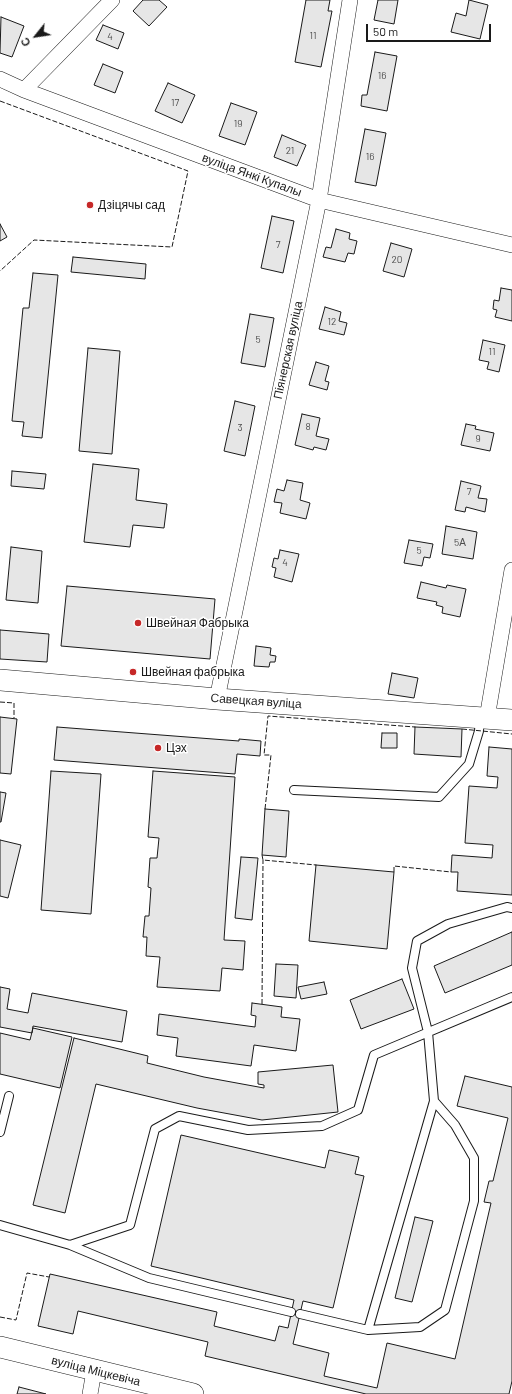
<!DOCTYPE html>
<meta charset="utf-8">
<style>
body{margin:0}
#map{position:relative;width:512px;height:1394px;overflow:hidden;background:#fff;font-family:Barlow,sans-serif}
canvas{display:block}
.north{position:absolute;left:16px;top:16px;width:40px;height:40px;-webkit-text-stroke:3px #fff;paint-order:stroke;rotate:240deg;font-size:11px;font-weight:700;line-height:16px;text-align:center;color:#1a1a1a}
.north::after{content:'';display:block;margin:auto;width:14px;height:18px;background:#1a1a1a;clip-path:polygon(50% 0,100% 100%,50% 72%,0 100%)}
.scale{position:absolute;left:366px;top:24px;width:125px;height:18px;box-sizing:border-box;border:2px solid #1a1a1a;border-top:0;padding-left:5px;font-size:12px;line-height:14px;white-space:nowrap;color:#1a1a1a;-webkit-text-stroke:3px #fff;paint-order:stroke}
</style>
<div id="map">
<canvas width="512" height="1394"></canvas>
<div class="north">С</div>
<div class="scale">50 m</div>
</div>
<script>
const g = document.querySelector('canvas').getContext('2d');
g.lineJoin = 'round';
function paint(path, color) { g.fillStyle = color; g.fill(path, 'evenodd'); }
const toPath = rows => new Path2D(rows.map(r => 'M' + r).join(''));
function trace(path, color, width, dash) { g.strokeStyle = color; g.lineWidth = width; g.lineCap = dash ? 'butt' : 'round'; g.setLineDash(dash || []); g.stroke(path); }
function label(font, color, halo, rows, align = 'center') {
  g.font = font + ' Barlow,sans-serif'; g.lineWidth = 3; g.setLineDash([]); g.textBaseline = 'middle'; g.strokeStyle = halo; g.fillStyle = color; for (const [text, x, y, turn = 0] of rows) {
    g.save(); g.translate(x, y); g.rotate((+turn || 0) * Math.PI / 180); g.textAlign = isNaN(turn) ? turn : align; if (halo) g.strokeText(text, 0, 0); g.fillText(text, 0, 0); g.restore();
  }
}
const building = toPath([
 [143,0,159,0,167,7,149,26,133,11,143,0],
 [306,0,330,0,328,11,332,11,321,67,295,62,306,0],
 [378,0,398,0,394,24,374,20,378,0],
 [469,0,488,5,480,39,451,32,456,13,466,16,469,0],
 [1,17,24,26,12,57,0,53,1,17],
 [103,25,124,33,118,49,96,40,103,25],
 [375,52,397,56,387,111,361,106,362,95,367,95,375,52],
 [103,64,123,72,115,93,94,85,103,64],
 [168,83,195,95,182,123,155,111,168,83],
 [231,103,257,112,245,145,219,136,231,103],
 [365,129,386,133,376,186,355,182,365,129],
 [282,135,306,145,297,166,274,157,282,135],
 [272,216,294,221,283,273,261,268,272,216],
 [0,224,7,237,0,241,0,224],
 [336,229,350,233,349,239,357,241,354,254,348,253,345,262,323,257,326,247,331,248,336,229],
 [391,243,412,249,404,277,383,271,391,243],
 [73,257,146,264,145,279,71,272,73,257],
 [33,273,58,275,42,438,22,436,24,422,12,421,23,308,29,308,33,273],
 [501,288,512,290,512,321,495,317,497,310,493,309,494,300,499,301,501,288],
 [325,307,341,312,339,321,347,323,344,335,319,329,325,307],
 [250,314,274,318,265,367,241,363,250,314],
 [483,340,505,345,499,372,487,369,489,362,479,360,483,340],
 [88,348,120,351,112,454,79,451,88,348],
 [316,362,329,366,325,381,329,382,327,390,309,385,316,362],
 [235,401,255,406,245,456,224,451,235,401],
 [302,414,320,418,316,436,329,439,326,450,314,447,313,450,295,445,302,414],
 [466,424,476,426,475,429,494,433,490,451,461,445,466,424],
 [93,464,139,469,136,500,167,504,164,528,133,525,130,547,84,542,93,464],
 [12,471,46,474,44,489,11,486,12,471],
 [287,480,303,483,300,500,310,503,306,519,280,513,282,503,274,502,277,489,284,491,287,480],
 [461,481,481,486,478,498,487,499,485,512,466,507,465,512,455,510,461,481],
 [446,526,477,532,473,559,442,554,446,526],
 [409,540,433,544,430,558,424,557,422,566,404,563,409,540],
 [11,547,42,551,38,603,6,600,11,547],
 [280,550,299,554,292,582,274,577,276,568,272,567,274,558,278,559,280,550],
 [421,582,446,588,447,585,466,589,460,617,442,613,443,607,436,605,437,602,417,598,421,582],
 [67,586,215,599,210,659,61,646,67,586],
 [0,630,49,634,47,662,0,659,0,630],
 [256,646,271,648,270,655,276,656,275,662,270,662,269,667,254,666,256,646],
 [392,673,418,678,414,698,388,694,392,673],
 [0,717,17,719,11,774,0,773,0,717],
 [57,727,239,741,239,739,261,741,260,756,237,754,235,774,54,760,57,727],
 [415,727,462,729,461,757,414,754,415,727],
 [382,733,397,733,397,748,381,748,382,733],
 [489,747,512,749,512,895,457,891,458,872,451,872,452,855,492,858,493,845,465,843,469,786,497,788,498,777,487,776,489,747],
 [51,771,101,774,91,914,41,910,51,771],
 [153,771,235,777,224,940,245,941,243,970,222,968,220,991,157,987,160,957,146,956,147,937,143,937,145,916,149,916,151,888,148,887,150,858,157,858,159,838,148,837,153,771],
 [0,792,6,793,1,822,0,822,0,792],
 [265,809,289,811,286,857,262,855,265,809],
 [0,840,21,845,8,898,0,896,0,840],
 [241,857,258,858,252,920,235,918,241,857],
 [316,865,394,872,387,949,309,941,316,865],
 [512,932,512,965,445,993,434,966,512,932],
 [276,964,298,965,296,998,274,996,276,964],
 [402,979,414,1009,361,1029,350,1000,402,979],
 [324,982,327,994,301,999,298,987,324,982],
 [0,987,10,989,7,1009,28,1013,32,993,127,1011,122,1042,33,1026,32,1033,0,1027,0,987],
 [252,1003,282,1007,281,1017,300,1019,296,1051,254,1045,251,1066,176,1056,178,1038,157,1035,159,1014,255,1027,256,1016,251,1015,252,1003],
 [33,1028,72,1037,60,1088,0,1074,0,1033,30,1040,33,1028],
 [74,1038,148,1056,147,1063,204,1077,264,1088,264,1085,258,1084,258,1072,333,1065,338,1112,262,1120,197,1108,96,1084,65,1213,33,1205,74,1038],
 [465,1076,512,1087,512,1381,509,1394,366,1394,205,1356,208,1342,78,1311,73,1334,38,1326,50,1274,217,1312,214,1326,275,1341,279,1326,288,1328,294,1300,151,1266,181,1135,325,1168,329,1150,359,1157,355,1174,364,1176,333,1308,303,1301,293,1344,329,1353,324,1376,377,1388,387,1343,455,1359,491,1203,484,1202,489,1181,493,1181,508,1118,457,1106,465,1076],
 [415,1217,433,1221,412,1302,395,1298,415,1217],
 [19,1387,46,1394,17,1394,19,1387]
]);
paint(building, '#e6e6e6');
trace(building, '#1a1a1a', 1);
const lane = toPath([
 [294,790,439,797,469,764,479,731,480,718],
 [0,1132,9,1096],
 [0,1225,70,1245,130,1225,155,1129,179,1116,248,1130,322,1126,358,1110,374,1055,512,997],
 [70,1245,149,1278,291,1312],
 [300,1314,368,1330,420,1327,445,1310,474,1201,474,1158,455,1125,434,1101,428,1032,412,968,417,941,448,924,507,907,512,908],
 [368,1330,434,1101]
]);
const street = toPath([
 [0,79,24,90,319,200,512,245],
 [24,90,112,0],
 [217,699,319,200,350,0],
 [487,718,512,570],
 [90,1394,94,1371]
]);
const secondary = toPath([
 [0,680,217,699,512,720],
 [0,1347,193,1394]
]);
trace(lane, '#1a1a1a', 10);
trace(street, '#1a1a1a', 16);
trace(secondary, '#1a1a1a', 22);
trace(lane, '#fff', 8);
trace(street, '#fff', 15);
trace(secondary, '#fff', 21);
trace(toPath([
 [0,101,188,171,172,247,34,240,0,271],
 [0,702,14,703,14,718],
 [462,729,512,734],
 [265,809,271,755,264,755,268,716,415,727],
 [262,855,263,860,316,865],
 [394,872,394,866,451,872],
 [262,1004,263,860],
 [0,1317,16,1320,27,1273,49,1277]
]), '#1a1a1a', 1, [5, 2]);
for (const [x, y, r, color] of [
 [90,205,4,"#c62828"],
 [138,623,4,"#c62828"],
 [133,672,4,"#c62828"],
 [158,748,4,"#c62828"]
]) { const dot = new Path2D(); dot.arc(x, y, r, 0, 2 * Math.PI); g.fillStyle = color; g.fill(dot); trace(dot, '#fff', 1.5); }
label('10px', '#4d4d4d', null, [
 ["11",313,36],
 ["4",110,37],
 ["16",382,76],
 ["17",175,103],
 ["19",238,124],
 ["21",290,151],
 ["16",370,157],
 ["7",278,245],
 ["20",397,260],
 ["12",332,322],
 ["5",258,340],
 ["11",492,352],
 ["8",308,427],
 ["3",240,428],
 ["9",478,439],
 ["7",469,492],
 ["5А",460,543],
 ["5",419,551],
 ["4",285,563]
]);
label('12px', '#1a1a1a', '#fff', [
 ["вуліца Янкі Купалы",252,175,20],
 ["Піянерская вуліца",288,350,-78],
 ["Савецкая вуліца",256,701,4],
 ["вуліца Міцкевіча",96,1371,14]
]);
label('12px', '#1a1a1a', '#fff', [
 ["Дзіцячы сад",98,205],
 ["Швейная Фабрыка",146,623],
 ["Швейная фабрыка",141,672],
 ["Цэх",166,748]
], 'left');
</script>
